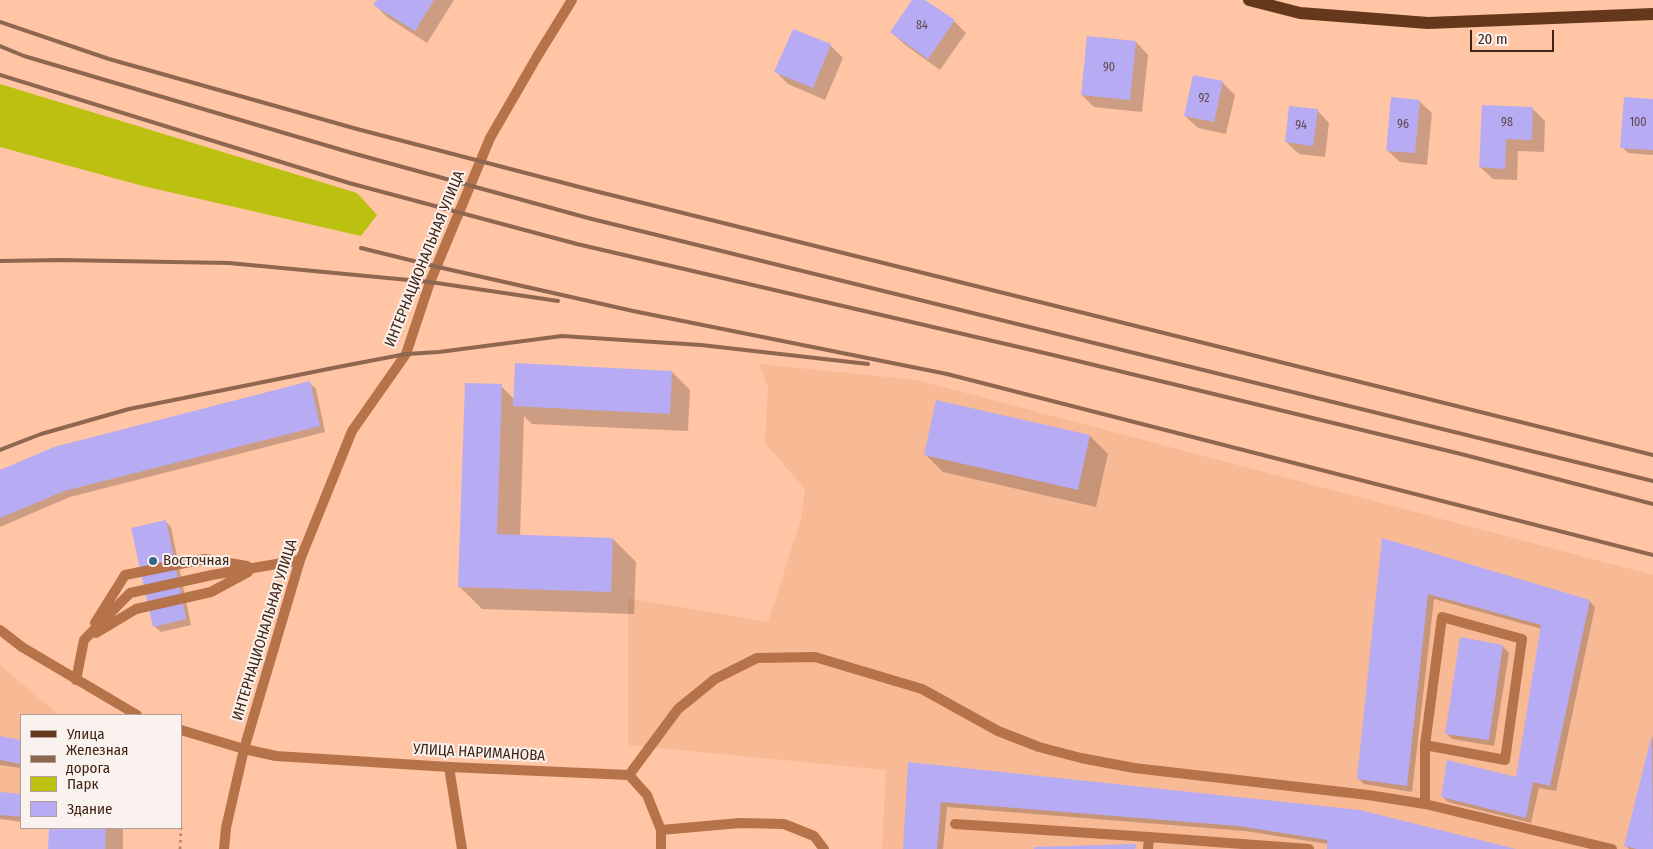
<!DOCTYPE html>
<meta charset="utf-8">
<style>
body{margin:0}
#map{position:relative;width:1653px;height:849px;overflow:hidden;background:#ffc5a4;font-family:"Fira Sans Condensed",sans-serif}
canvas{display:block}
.legend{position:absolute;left:20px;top:714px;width:162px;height:115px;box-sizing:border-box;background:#faf2ee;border:1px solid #b0a097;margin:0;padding:6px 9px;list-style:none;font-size:15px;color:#402414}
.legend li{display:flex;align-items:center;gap:10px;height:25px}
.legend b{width:25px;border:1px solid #b0a097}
.scale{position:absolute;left:1470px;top:30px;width:84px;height:22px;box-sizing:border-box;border:2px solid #402414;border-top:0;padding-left:6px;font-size:15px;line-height:18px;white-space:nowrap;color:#402414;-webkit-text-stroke:4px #faf2ee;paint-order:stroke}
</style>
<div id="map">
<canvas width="1653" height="849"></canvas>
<ul class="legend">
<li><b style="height:6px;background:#66381b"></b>Улица</li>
<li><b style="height:6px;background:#8f664f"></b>Железная дорога</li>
<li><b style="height:14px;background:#bcc011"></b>Парк</li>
<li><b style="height:14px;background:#b7acf3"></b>Здание</li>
</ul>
<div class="scale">20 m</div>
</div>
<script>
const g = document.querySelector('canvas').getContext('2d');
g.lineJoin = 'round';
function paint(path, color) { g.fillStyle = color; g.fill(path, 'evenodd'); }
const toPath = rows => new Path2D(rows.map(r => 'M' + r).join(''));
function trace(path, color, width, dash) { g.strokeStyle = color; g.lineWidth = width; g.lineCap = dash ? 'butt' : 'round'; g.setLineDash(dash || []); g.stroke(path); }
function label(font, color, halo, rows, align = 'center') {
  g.font = font + ' "Fira Sans Condensed",sans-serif'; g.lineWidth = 4; g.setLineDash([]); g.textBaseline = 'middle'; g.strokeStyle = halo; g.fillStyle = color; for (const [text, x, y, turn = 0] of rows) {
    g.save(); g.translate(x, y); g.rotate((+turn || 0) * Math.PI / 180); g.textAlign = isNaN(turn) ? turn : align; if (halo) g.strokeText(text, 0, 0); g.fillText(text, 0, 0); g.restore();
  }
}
paint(toPath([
 [759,364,917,380,1653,575,1653,849,882,849,886,770,628,745,628,598,768,622,801,519,805,489,765,443,768,387],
 [0,665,59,715,21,715,21,819,0,817]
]), '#f8b995');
paint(toPath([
 [0,84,357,193,377,215,361,236,143,186,0,147]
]), '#bcc011');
paint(toPath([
 [378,0,454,0,427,43,387,17,375,5],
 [914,0,923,0,954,21,966,33,940,70,904,44,891,32],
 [1088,37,1136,42,1148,55,1142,112,1094,107,1082,95],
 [830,45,843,58,825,100,788,84,776,72],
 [1222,82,1235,95,1226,134,1198,128,1185,116],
 [1653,100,1653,155,1628,153,1622,147],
 [1419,101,1432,113,1427,165,1400,162,1387,150],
 [1532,108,1545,121,1544,152,1518,151,1517,180,1493,179,1480,167],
 [1317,110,1329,123,1325,157,1299,154,1286,142],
 [672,372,690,390,688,431,532,424,524,416,520,536,613,539,636,562,634,614,482,609,459,586,501,386,514,399],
 [310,383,316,389,325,432,70,497,0,527,0,472],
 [1090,436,1108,454,1096,507,943,472,925,454],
 [165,521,171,527,191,625,161,632,155,627],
 [1384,540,1589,601,1595,607,1556,791,1539,788,1531,823,1448,802,1442,796,1517,779,1542,629,1434,599,1412,792,1364,784,1358,778],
 [1461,639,1503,647,1509,653,1494,746,1452,739,1446,733],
 [1653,736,1653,849,1629,849,1625,845],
 [0,737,21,741,21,768,0,765],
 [910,763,1514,849,1328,849,1328,844,1245,831,947,807,943,849,905,849],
 [0,794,21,795,21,822,0,819],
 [50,828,123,828,123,849,49,849]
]), '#0003');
paint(toPath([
 [377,0,434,0,415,31,373,5],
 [912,0,925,0,955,20,928,59,890,32],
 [793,29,831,44,813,88,774,72],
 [1087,36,1136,41,1130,100,1081,95],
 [1193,75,1223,81,1214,122,1184,116],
 [1391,97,1420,100,1415,153,1386,151],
 [1624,97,1653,99,1653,150,1620,148],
 [1482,105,1533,107,1532,140,1506,139,1505,169,1479,167],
 [1289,106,1318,109,1313,146,1285,142],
 [515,363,672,371,670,414,513,406],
 [310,381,320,426,64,491,0,518,0,470,54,447],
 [465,383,502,384,497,534,613,538,611,592,458,587],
 [936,400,1090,435,1078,490,924,455],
 [166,520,186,619,153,627,131,528],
 [1382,538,1590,600,1550,786,1533,782,1526,818,1441,797,1447,760,1516,777,1541,625,1428,594,1407,786,1357,779],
 [1460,637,1503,645,1489,740,1445,734],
 [1652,734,1653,849,1637,849,1624,846],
 [0,736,21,740,21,764,0,760],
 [908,762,1360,810,1516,849,1327,849,1327,840,1238,826,941,802,937,849,903,849],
 [0,792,21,794,21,817,0,815],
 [49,828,106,828,105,849,48,849],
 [1136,844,1135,849,1034,849,1034,847]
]), '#b7acf3');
trace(toPath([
 [180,849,181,826]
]), '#b8896e', 3, [2.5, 4]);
trace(toPath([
 [95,623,125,575,205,559,247,566],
 [96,633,136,609,211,592,248,572],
 [76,680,84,640,130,593,212,575,300,560],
 [449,767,462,849],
 [629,775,678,709,715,679,757,658,815,657,922,689,998,731,1039,747,1081,758,1134,768,1368,795,1425,804,1612,849],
 [1425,804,1425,745,1442,617,1522,639,1505,760,1425,745],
 [955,824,1149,837],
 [661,830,740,823,784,824,814,836,824,849],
 [1148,849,1149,837,1309,849]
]), '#b67249', 10);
trace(toPath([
 [0,630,22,647,137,715],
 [181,730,244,749,276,756,449,767,629,775,647,795,661,830,661,849]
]), '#b67249', 10);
trace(toPath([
 [224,849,226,828,244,749,300,560,352,431,406,354,430,282,490,138,538,55,572,0]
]), '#b67249', 10);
trace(toPath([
 [1249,0,1300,13,1428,23,1653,14]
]), '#66381b', 12);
trace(toPath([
 [0,22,109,59,357,129,591,190,1653,455],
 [0,46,24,56,352,153,588,218,1653,481],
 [0,75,349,183,577,244,1053,355,1461,454,1653,504],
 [361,248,438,267,633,311,947,374,1653,555],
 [0,261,60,260,229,263,430,282,558,301],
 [0,450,41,434,129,409,338,367,406,354,439,352,562,336,701,345,868,364]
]), '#8f664f', 4);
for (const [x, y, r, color] of [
 [153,561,5,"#316983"]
]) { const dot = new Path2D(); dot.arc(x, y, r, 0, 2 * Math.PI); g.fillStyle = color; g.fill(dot); trace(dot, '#faf2ee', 2); }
label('12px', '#5e464c', null, [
 ["84",922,26],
 ["90",1109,68],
 ["92",1204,99],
 ["98",1507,123],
 ["100",1638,123],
 ["96",1403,125],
 ["94",1301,126]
]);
label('15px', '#402414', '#faf2ee', [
 ["ИНТЕРНАЦИОНАЛЬНАЯ УЛИЦА",425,259,-68],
 ["ИНТЕРНАЦИОНАЛЬНАЯ УЛИЦА",265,630,-73],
 ["УЛИЦА НАРИМАНОВА",479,753,3]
]);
label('15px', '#402414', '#faf2ee', [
 ["Восточная",163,561]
], 'left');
</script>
